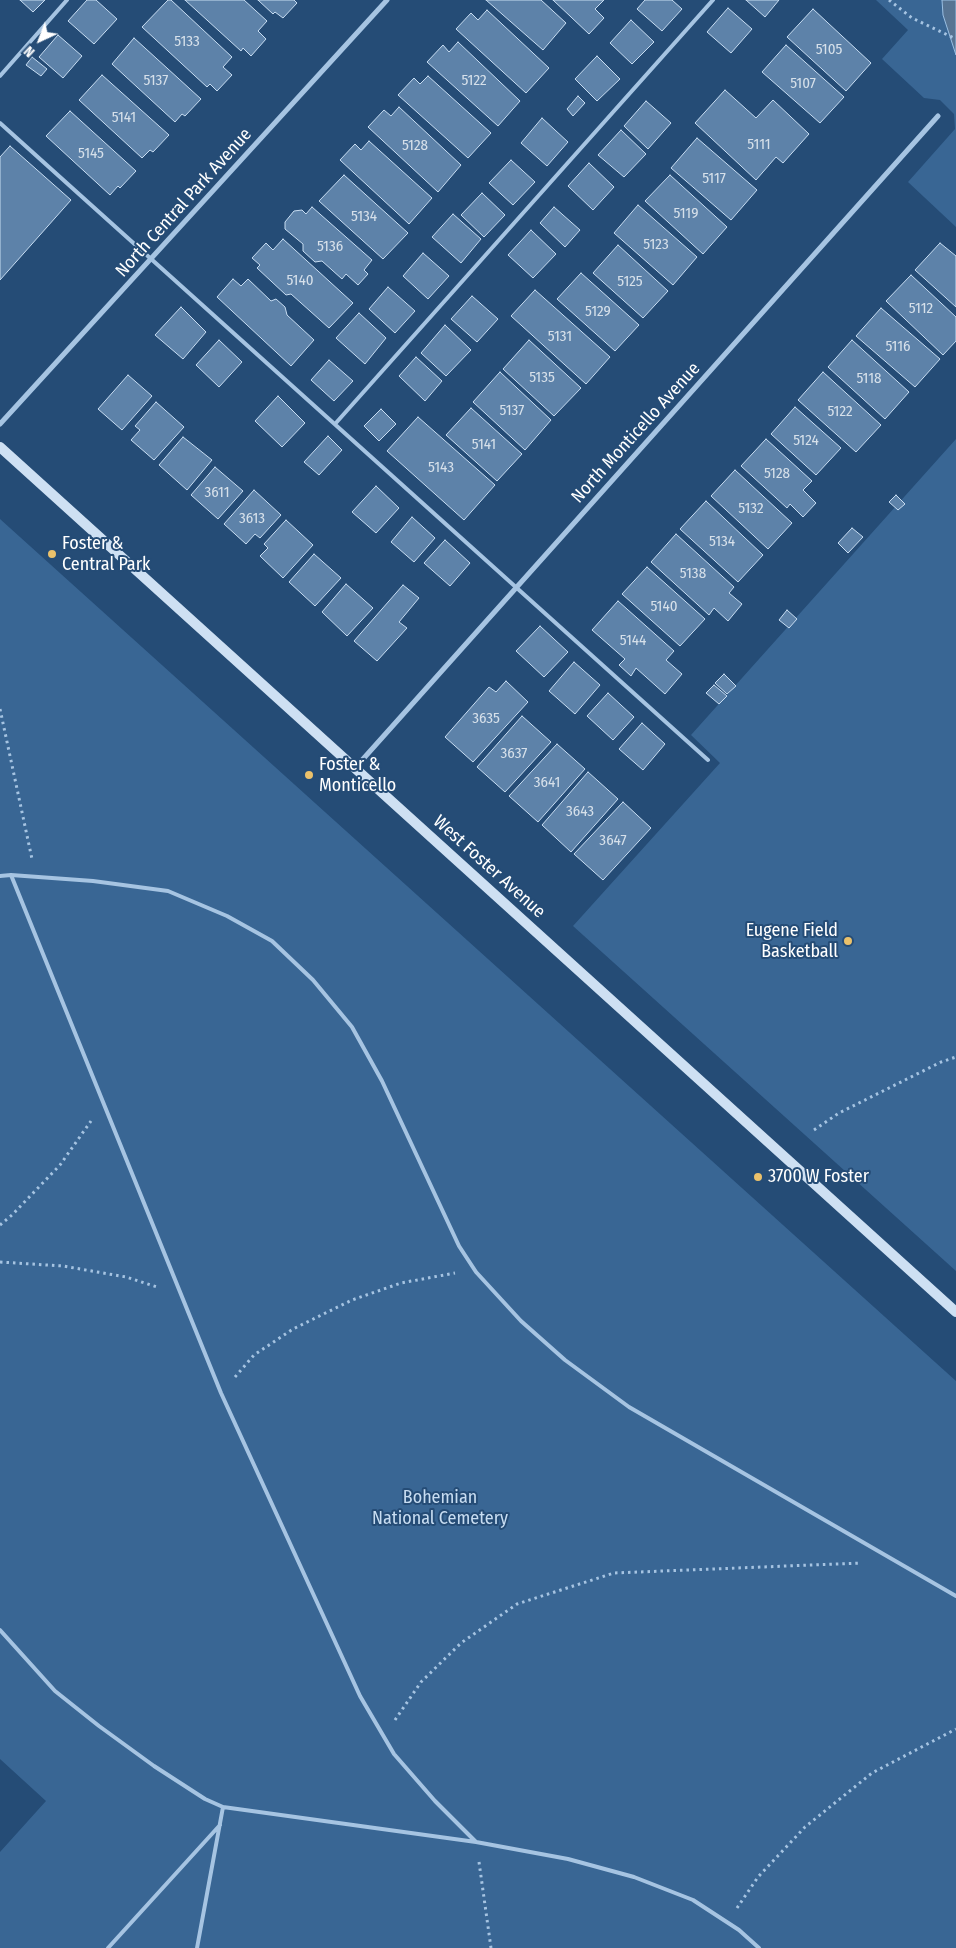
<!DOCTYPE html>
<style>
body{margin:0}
#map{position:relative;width:956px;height:1948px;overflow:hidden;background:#254c76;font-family:"Fira Sans Condensed",sans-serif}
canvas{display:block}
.north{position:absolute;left:15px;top:15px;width:50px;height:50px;-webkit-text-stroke:4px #254c76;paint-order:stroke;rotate:223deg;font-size:14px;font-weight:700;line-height:20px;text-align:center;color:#fff}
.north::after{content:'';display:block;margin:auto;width:18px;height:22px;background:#fff;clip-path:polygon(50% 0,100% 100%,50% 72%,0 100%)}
</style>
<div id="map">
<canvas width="956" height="1948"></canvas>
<div class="north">N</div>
</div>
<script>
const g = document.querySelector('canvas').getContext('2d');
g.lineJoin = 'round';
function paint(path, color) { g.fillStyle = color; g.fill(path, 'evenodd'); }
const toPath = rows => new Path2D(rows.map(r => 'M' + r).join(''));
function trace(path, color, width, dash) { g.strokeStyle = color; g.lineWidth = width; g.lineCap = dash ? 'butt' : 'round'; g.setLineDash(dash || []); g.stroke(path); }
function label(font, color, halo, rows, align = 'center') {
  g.font = font + ' "Fira Sans Condensed",sans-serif'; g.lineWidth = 4; g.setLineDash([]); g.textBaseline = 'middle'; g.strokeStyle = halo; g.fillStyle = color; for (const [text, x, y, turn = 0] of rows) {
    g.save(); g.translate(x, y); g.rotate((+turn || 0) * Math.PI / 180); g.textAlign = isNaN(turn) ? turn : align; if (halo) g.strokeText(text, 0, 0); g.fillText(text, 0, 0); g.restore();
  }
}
paint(toPath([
 [876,0,956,0,956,227,908,182,955,129,954,114,940,100,924,98,882,59,908,30],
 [956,439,956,1271,573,926,720,763,691,735],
 [0,519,956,1381,956,1948,0,1948,0,1852,46,1801,0,1759]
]), '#396694');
const water = toPath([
 [942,0,956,0,956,55,943,15,942,0]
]);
paint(water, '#577493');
trace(water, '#9abfe3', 1);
const building = toPath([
 [20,0,45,0,33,12,20,0],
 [87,0,96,0,117,19,94,44,68,21,87,0],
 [168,0,171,0,232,57,223,67,232,75,217,91,210,84,207,87,142,27,168,0],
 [185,0,244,0,267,21,258,31,266,39,251,56,243,48,241,51,185,0],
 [258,0,294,0,297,3,283,18,275,12,273,14,258,0],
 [486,0,541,0,566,23,543,50,486,0],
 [553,0,604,0,595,9,604,18,589,34,553,0],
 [645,0,672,0,682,9,662,31,637,9,645,0],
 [746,0,779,0,765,17,746,0],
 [728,8,752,29,731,53,707,32,728,8],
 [813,9,871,63,846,91,787,37,813,9],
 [487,10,549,68,526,93,456,29,471,13,478,20,487,10],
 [631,20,654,42,632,64,610,43,631,20],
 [58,35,82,56,63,78,39,57,58,35],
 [134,38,201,99,185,116,182,114,175,122,112,64,134,38],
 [458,42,520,101,498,126,427,62,443,45,449,52,458,42],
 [786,45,844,97,820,123,762,72,786,45],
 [597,56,620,79,597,101,575,79,597,56],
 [32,57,47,69,41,76,26,65,32,57],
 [102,75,169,135,153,152,150,150,142,158,79,100,102,75],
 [428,76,491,133,468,158,398,95,414,78,420,84,428,76],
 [725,90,756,118,773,100,809,134,783,163,776,157,756,180,695,123,725,90],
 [578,96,585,103,573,116,567,109,578,96],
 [646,101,671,123,648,149,624,126,646,101],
 [399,107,461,165,438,192,368,127,384,110,391,116,399,107],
 [70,111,136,171,120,188,118,186,110,195,46,136,70,111],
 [542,118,568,142,547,166,521,143,542,118],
 [621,130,646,154,624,177,598,155,621,130],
 [697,138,757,190,731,220,671,168,697,138],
 [369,141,432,198,409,224,340,160,355,144,361,150,369,141],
 [10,146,71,200,0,280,0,157,10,146],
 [511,160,535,182,513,205,489,183,511,160],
 [589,163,614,187,593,210,568,186,589,163],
 [344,175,408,233,383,259,319,201,344,175],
 [670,175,727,227,703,254,645,201,670,175],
 [482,193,505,215,484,237,461,215,482,193],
 [638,205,697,257,673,285,614,233,638,205],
 [312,207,372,260,364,270,368,274,358,285,346,274,342,279,322,261,315,262,303,251,303,244,285,229,285,222,294,211,302,210,306,214,312,207],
 [554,207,580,230,565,247,540,223,554,207],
 [453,214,481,239,461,263,432,237,453,214],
 [531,230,556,254,533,278,508,255,531,230],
 [283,239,353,303,329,328,291,294,286,295,257,268,260,265,252,258,266,243,273,250,283,239],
 [940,243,956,256,956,307,915,270,940,243],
 [618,245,668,291,643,318,593,273,618,245],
 [423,253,449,276,428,299,403,276,423,253],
 [581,273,639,325,615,351,557,299,581,273],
 [911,275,956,317,956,341,943,355,886,301,911,275],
 [233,279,241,286,248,279,271,301,276,299,285,307,287,315,314,340,291,366,217,297,233,279],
 [388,287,415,311,395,333,369,309,388,287],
 [535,290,610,357,586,384,511,316,535,290],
 [472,296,498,319,477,342,451,319,472,296],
 [181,307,206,332,183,359,155,335,181,307],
 [881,308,940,359,915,387,856,336,881,308],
 [359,313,386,338,365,364,336,338,359,313],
 [445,325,471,350,446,376,421,353,445,325],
 [219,340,242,362,219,387,196,365,219,340],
 [529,340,581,388,554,416,503,369,529,340],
 [852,340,909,392,885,419,828,367,852,340],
 [416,357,442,381,425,401,399,376,416,357],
 [329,360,353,381,334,401,311,380,329,360],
 [500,372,551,420,525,450,473,402,500,372],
 [823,372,881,425,856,452,798,400,823,372],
 [128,375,152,396,122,430,98,409,128,375],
 [278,396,305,423,282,447,255,421,278,396],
 [156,402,184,427,154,460,131,440,140,430,135,426,156,402],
 [795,407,841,448,816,475,771,434,795,407],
 [471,408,522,454,497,481,446,435,471,408],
 [381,409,396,424,379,441,364,426,381,409],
 [418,417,495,485,464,520,387,451,418,417],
 [328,436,342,450,319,475,304,462,328,436],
 [183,437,212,460,187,490,159,465,183,437],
 [766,439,812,481,803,490,816,503,803,517,790,504,787,508,741,466,766,439],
 [215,467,243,491,218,519,191,495,215,467],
 [735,470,792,523,768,549,711,496,735,470],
 [376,486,399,508,376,533,352,512,376,486],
 [254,490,281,515,260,538,255,534,246,544,224,524,254,490],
 [896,495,905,504,898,510,889,502,896,495],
 [706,501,763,555,738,582,680,529,706,501],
 [412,517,435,538,414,562,391,542,412,517],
 [286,520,313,545,283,578,260,556,268,548,264,544,286,520],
 [852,528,863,537,848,553,838,543,852,528],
 [676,534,734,587,729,593,742,604,728,621,714,608,709,615,651,562,676,534],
 [445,540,470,563,450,586,424,563,445,540],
 [314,554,341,578,315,606,289,582,314,554],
 [647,567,705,619,680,646,622,594,647,567],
 [346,584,373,608,347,636,322,612,346,584],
 [403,585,419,598,399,622,407,628,377,661,354,641,403,585],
 [618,601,674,651,666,660,682,674,665,694,636,668,631,676,619,665,625,659,592,630,618,601],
 [787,610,797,619,789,628,779,620,787,610],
 [540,626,568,652,544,677,516,651,540,626],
 [574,662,600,685,575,714,549,691,574,662],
 [724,674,736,686,727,694,715,683,724,674],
 [506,681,528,702,473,762,445,737,489,687,496,692,506,681],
 [714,685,727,696,719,704,706,693,714,685],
 [608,693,634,717,613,740,587,716,608,693],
 [522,716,551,742,505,792,477,767,522,716],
 [642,723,665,744,643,770,619,749,642,723],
 [557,744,585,769,538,822,509,796,557,744],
 [588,772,618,799,571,852,542,825,588,772],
 [623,802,651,828,603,880,574,854,623,802]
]);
paint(building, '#5d82a9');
trace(building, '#c8ddf2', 1);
trace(toPath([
 [889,0,912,18,956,39],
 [0,709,32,859],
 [814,1130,839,1113,941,1062,956,1057],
 [0,1225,12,1215,60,1165,91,1121],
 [0,1262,63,1266,126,1277,157,1287],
 [235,1377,254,1355,293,1329,352,1300,401,1283,455,1273],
 [395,1720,421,1682,461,1643,517,1604,614,1573,861,1563],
 [479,1862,491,1948],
 [737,1908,758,1877,805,1827,872,1773,956,1729]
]), '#a6c4e2', 3, [2.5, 4]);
trace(toPath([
 [0,76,67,0],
 [0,123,708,760],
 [335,424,713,0],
 [11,875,221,1393,360,1696,394,1754,435,1801,476,1842],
 [0,876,11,875,93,881,168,891,227,916,272,941,313,980,352,1027,382,1081,459,1246,476,1272,521,1321,565,1360,629,1407,956,1596],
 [0,1630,55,1691,99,1726,154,1766,205,1799,223,1807,476,1842,568,1859,634,1877,693,1900,739,1930,759,1948],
 [108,1948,220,1825],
 [197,1948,223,1807]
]), '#a6c4e2', 4);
trace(toPath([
 [0,424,387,0],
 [355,768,938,116]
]), '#a6c4e2', 5);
trace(toPath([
 [0,447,956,1312]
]), '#cee0f3', 10);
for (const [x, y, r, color] of [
 [52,554,5,"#ebc16b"],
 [309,775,5,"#ebc16b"],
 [848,941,5,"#ebc16b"],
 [758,1177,5,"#ebc16b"]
]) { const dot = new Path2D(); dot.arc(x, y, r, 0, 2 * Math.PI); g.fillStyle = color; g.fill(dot); trace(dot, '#254c76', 2); }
label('15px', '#d6e0ea', null, [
 ["5133",187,42],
 ["5105",829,50],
 ["5137",156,81],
 ["5122",474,81],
 ["5107",803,84],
 ["5141",124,118],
 ["5111",759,145],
 ["5128",415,146],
 ["5145",91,154],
 ["5117",714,179],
 ["5119",686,214],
 ["5134",364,217],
 ["5123",656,245],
 ["5136",330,247],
 ["5140",300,281],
 ["5125",630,282],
 ["5112",921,309],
 ["5129",598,312],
 ["5131",560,337],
 ["5116",898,347],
 ["5135",542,378],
 ["5118",869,379],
 ["5137",512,411],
 ["5122",840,412],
 ["5124",806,441],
 ["5141",484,445],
 ["5143",441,468],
 ["5128",777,474],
 ["3611",217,493],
 ["5132",751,509],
 ["3613",252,519],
 ["5134",722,542],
 ["5138",693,574],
 ["5140",664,607],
 ["5144",633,641],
 ["3635",486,719],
 ["3637",514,754],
 ["3641",547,783],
 ["3643",580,812],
 ["3647",613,841]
]);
label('18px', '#fff', '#254c76', [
 ["North Central Park Avenue",184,203,-48],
 ["North Monticello Avenue",636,433,-48],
 ["West Foster Avenue",489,867,42]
]);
label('18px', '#fff', '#254c76', [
 ["Foster &",62,544],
 ["Central Park",62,565],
 ["Foster &",319,765],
 ["Monticello",319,786],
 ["Eugene Field",838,931,"right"],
 ["Basketball",838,952,"right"],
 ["3700 W Foster",768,1177]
], 'left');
label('18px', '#c8ddf2', '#254c76', [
 ["Bohemian",440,1498],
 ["National Cemetery",440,1519]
]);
</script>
